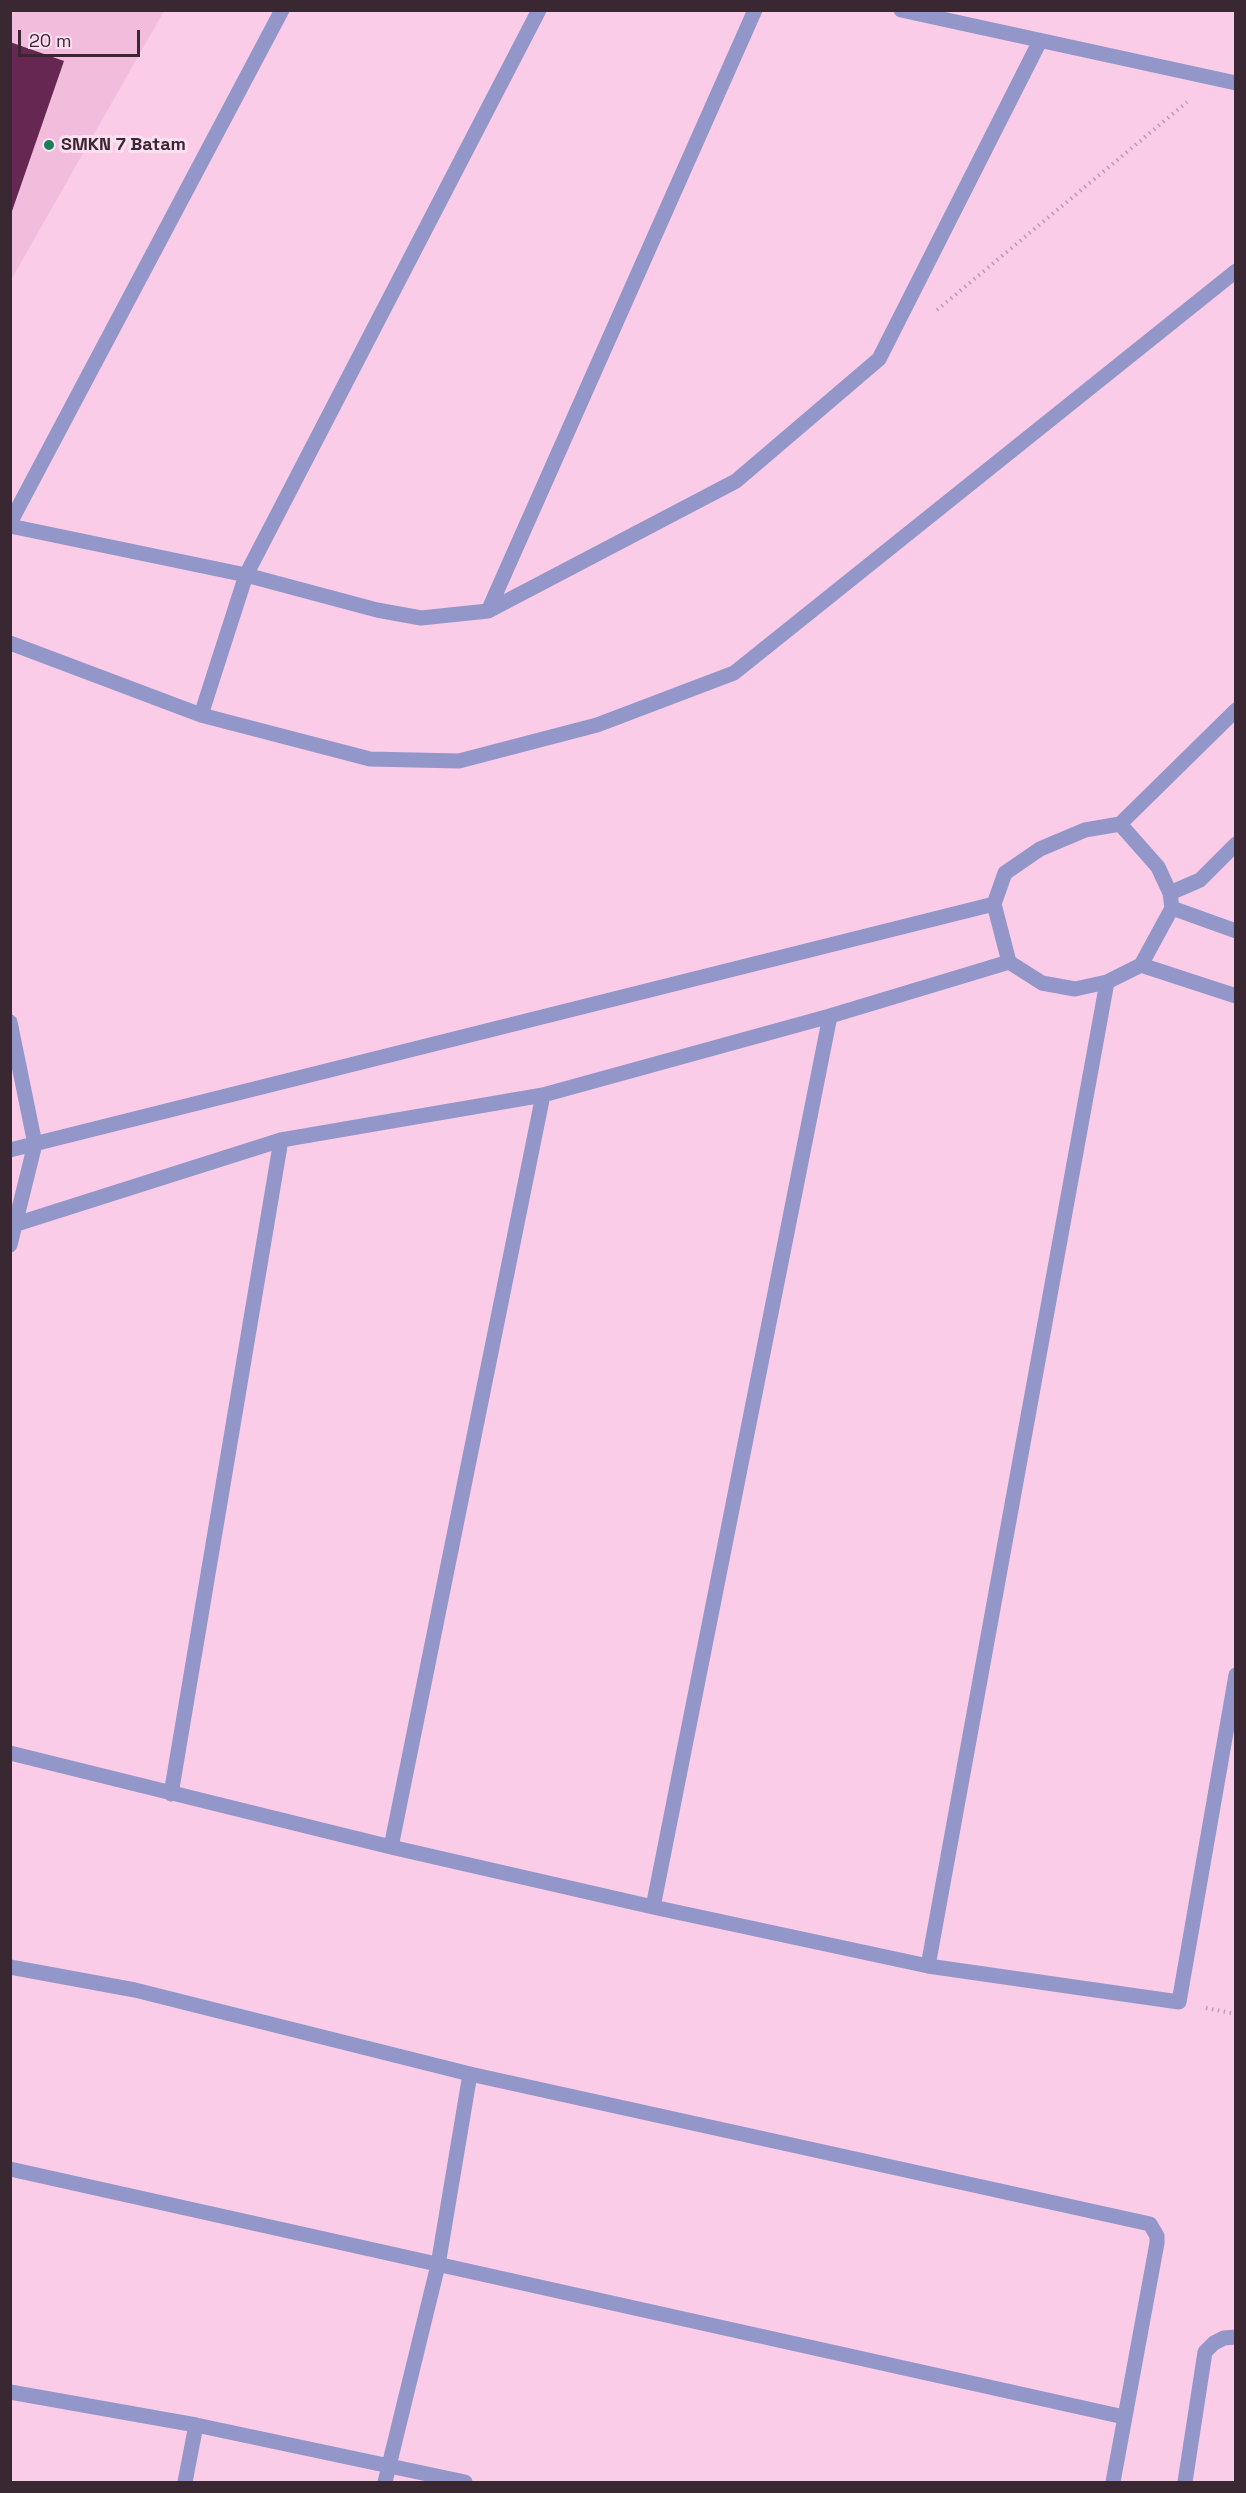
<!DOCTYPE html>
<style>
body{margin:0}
#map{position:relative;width:1246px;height:2493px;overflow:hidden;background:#facce7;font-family:"Space Grotesk",sans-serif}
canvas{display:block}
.frame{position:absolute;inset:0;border:12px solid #392732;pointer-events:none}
.scale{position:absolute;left:18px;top:30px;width:122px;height:27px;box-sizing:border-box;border:3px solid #392732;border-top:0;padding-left:8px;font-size:18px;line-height:21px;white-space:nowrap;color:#392732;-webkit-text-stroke:4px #fcdff0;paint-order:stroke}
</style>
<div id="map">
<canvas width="1246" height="2493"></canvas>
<div class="frame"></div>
<div class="scale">20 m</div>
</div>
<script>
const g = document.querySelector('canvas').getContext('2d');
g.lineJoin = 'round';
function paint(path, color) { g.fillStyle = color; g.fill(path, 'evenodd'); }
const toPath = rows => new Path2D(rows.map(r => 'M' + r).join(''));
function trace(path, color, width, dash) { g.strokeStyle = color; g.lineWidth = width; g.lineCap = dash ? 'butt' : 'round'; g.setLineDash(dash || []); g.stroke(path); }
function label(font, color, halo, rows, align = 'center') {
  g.font = font + ' "Space Grotesk",sans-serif'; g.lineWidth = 6; g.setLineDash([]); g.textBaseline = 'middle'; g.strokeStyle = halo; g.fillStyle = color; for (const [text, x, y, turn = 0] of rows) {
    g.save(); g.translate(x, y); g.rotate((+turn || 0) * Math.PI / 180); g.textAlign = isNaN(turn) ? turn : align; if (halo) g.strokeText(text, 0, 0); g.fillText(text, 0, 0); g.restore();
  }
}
paint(toPath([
 [11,11,164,11,11,280]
]), '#f2bddd');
paint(toPath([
 [10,42,64,61,11,214,10,214]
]), '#672753');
trace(toPath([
 [937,310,1187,102],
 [1206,2008,1236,2014]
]), '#bf9ab0', 4, [1.5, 4.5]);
trace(toPath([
 [901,10,1236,83],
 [10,523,282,10],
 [10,526,246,575,377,610,421,618,488,611,736,481,879,359,1040,41],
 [488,611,755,10],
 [10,643,201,715,370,759,459,761,597,725,734,673,1236,271],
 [201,715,246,575,539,10],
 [1120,824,1158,867,1170,893,1172,908,1141,965],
 [1170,893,1200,880,1236,844],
 [1172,908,1236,931],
 [1009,962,994,904,1005,873,1040,849,1085,830,1120,824,1236,710],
 [10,1022,35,1144,10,1245],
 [10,1150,994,904],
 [10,1226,281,1140,543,1095,830,1016,1009,962,1042,983,1075,989,1107,982,1141,965,1236,996],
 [10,1753,391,1847,653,1907,928,1966,1179,2002,1236,1675],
 [171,1794,281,1140],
 [391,1847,543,1095],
 [653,1907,830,1016],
 [928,1966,1107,982],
 [10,1967,135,1990,470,2074,1150,2224,1157,2236,1157,2243,1113,2482],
 [10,2169,1124,2417],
 [10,2392,196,2425,465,2482],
 [185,2482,196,2425],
 [385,2482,438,2265,470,2074],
 [1185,2482,1205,2352,1214,2343,1224,2338,1236,2337]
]), '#9396c9', 15);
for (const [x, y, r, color] of [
 [49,145,6,"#1b7f59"]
]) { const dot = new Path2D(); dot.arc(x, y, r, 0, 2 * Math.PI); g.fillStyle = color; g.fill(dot); trace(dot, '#fcdff0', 2); }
label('bold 18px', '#392732', '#fcdff0', [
 ["SMKN 7 Batam",61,145]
], 'left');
</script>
